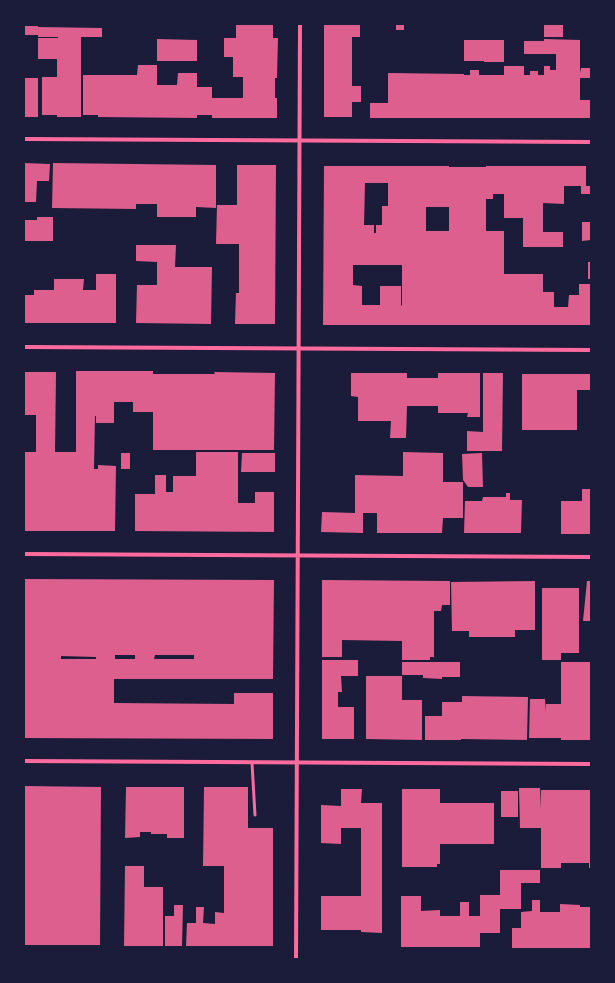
<!DOCTYPE html>
<style>
body{margin:0}
#map{position:relative;width:615px;height:983px;overflow:hidden;background:#1b1b3a;font-family:"Golos Text",sans-serif}
canvas{display:block}
.frame{position:absolute;inset:0;border:25px solid #1b1b3a;pointer-events:none}
</style>
<div id="map">
<canvas width="615" height="983"></canvas>
<div class="frame"></div>
</div>
<script>
const g = document.querySelector('canvas').getContext('2d');
g.lineJoin = 'round';
function paint(path, color) { g.fillStyle = color; g.fill(path, 'evenodd'); }
const toPath = rows => new Path2D(rows.map(r => 'M' + r).join(''));
function trace(path, color, width, dash) { g.strokeStyle = color; g.lineWidth = width; g.lineCap = dash ? 'butt' : 'round'; g.setLineDash(dash || []); g.stroke(path); }
paint(toPath([
 [236,24,273,24,273,38,278,38,277,78,275,78,275,98,277,98,277,118,212,118,212,115,197,115,197,118,98,117,98,115,83,115,83,75,137,75,138,65,157,65,157,85,177,85,178,73,197,73,197,87,212,87,212,98,243,98,243,77,233,77,233,57,224,57,224,38,236,38],
 [324,24,360,24,360,37,352,37,352,86,361,86,361,102,352,102,352,117,324,117],
 [396,24,404,24,404,30,396,30],
 [544,24,563,24,563,37,544,37],
 [24,26,38,26,38,27,102,28,102,37,81,37,81,117,57,117,57,115,42,115,42,77,57,77,57,59,38,59,38,38,58,38,58,37,38,37,38,35,25,35],
 [157,39,197,40,197,61,157,61],
 [544,39,580,40,580,73,581,68,591,68,591,78,580,78,580,100,591,100,591,118,370,118,370,103,388,103,388,73,464,74,464,75,470,75,470,70,479,70,479,75,504,75,504,66,524,66,524,75,530,75,530,71,538,71,538,75,544,75,544,66,550,66,550,70,556,70,556,54,524,54,524,41,544,41],
 [464,40,504,40,504,62,484,62,484,61,464,61],
 [24,78,38,78,38,117,24,117],
 [24,163,50,164,49,181,37,181,36,202,24,202],
 [53,163,216,165,216,208,196,207,196,217,157,217,157,204,136,204,136,209,52,208],
 [237,165,276,165,275,324,235,324,236,293,239,293,239,244,216,244,217,205,237,205],
 [324,166,449,166,449,167,486,167,486,166,586,166,586,186,591,186,591,194,581,194,581,186,564,186,564,204,543,203,543,232,563,232,563,247,523,247,523,218,504,218,504,194,493,194,493,199,486,199,486,231,504,231,504,274,543,274,543,292,554,292,554,307,568,307,569,295,579,295,579,284,591,284,591,325,323,325],
 [365,183,388,183,388,206,382,206,382,225,376,225,376,233,374,233,374,225,364,225],
 [426,207,449,207,449,231,426,231],
 [353,265,402,265,402,305,401,306,401,286,380,286,380,305,362,305,362,286,353,285],
 [37,217,53,217,53,241,24,241,24,220,37,220],
 [582,222,591,222,591,240,582,241],
 [136,245,176,245,175,267,212,267,211,324,136,323,137,285,157,285,157,262,136,261],
 [588,262,591,262,591,279,588,279],
 [96,274,116,274,116,323,24,323,24,295,34,295,34,290,54,290,54,279,84,279,83,290,96,290],
 [76,371,153,371,153,374,215,374,214,372,275,373,274,450,153,450,153,412,133,412,133,402,114,402,114,423,96,423,96,416,95,416,94,469,98,469,98,465,116,466,115,531,24,531,24,452,36,452,36,415,24,415,24,372,56,372,55,452,76,452],
 [351,373,407,373,407,378,438,378,438,373,480,373,480,417,467,417,468,413,438,413,438,406,407,406,406,438,390,438,391,421,358,421,358,397,351,396],
 [483,373,503,373,502,451,467,451,467,431,483,432],
 [522,374,591,374,591,390,577,390,577,430,522,430],
 [196,452,238,452,238,503,255,503,255,492,274,492,274,532,135,531,135,494,155,494,155,475,166,475,166,492,173,492,173,476,196,476],
 [403,452,443,453,443,482,463,482,463,518,443,518,442,533,377,533,377,513,363,513,363,533,321,532,322,512,355,513,355,475,403,476],
 [121,453,130,453,130,469,121,469],
 [242,453,275,453,275,472,241,472],
 [482,453,483,487,468,487,463,480,462,454],
 [582,489,591,489,591,534,561,534,561,501,582,501],
 [506,493,510,493,510,500,522,500,521,533,464,533,465,501,482,501,483,497,506,497],
 [24,579,274,580,273,679,114,679,114,703,234,704,234,693,273,693,273,739,24,738],
 [115,655,135,655,135,659,115,659],
 [155,655,194,655,194,659,154,659],
 [61,656,96,657,96,659,61,659],
 [322,580,450,581,450,605,442,605,441,611,434,611,434,657,430,657,430,660,402,660,402,641,342,640,342,657,322,657],
 [535,581,535,630,515,630,515,637,469,637,469,631,452,631,451,582],
 [587,581,591,581,591,621,583,621],
 [542,588,579,588,579,653,561,653,561,660,542,660],
 [322,660,358,660,358,676,341,676,342,692,338,692,338,707,354,707,354,739,322,739],
 [402,662,460,662,460,677,442,677,442,679,423,678,423,675,402,675],
 [561,662,591,662,591,740,561,740,561,738,529,738,530,699,545,699,546,712,546,704,561,704],
 [366,676,402,676,402,700,422,700,422,740,366,739],
 [462,696,528,697,527,740,461,739,461,740,425,740,425,716,442,716,442,702,462,702],
 [24,786,101,787,100,945,24,945],
 [126,787,184,787,184,838,167,838,167,834,151,834,151,832,140,832,140,837,125,838],
 [204,787,248,787,248,828,273,828,273,946,186,946,187,923,196,923,196,907,204,907,203,923,215,924,215,912,224,913,224,866,203,866],
 [519,788,540,788,541,809,541,790,591,790,591,868,589,868,589,863,561,863,561,868,541,868,541,828,520,828],
 [341,789,362,789,361,803,382,803,382,933,361,932,361,930,321,930,321,896,361,896,361,828,341,828,341,844,321,843,321,805,341,806],
 [402,789,440,789,440,803,494,803,494,844,440,844,440,864,437,864,437,867,402,867],
 [501,791,518,791,518,817,501,817],
 [125,866,144,866,144,887,163,887,163,946,124,946],
 [500,870,540,870,540,883,521,883,521,909,500,909,500,933,480,933,480,947,401,947,401,896,421,896,421,911,440,910,440,916,460,916,460,902,469,902,469,916,480,916,480,895,500,895],
 [532,900,540,900,540,912,560,912,560,904,580,905,580,907,591,907,591,948,512,948,512,928,521,928,521,912,532,911],
 [174,905,183,905,182,946,165,946,165,916,174,916]
]), '#dd5f8e');
trace(toPath([
 [252,763,255,815]
]), '#ff6b9d', 3);
trace(toPath([
 [24,139,591,142],
 [24,347,591,350],
 [24,554,591,557],
 [24,761,591,764],
 [296,959,300,24]
]), '#ff6b9d', 4);
</script>
